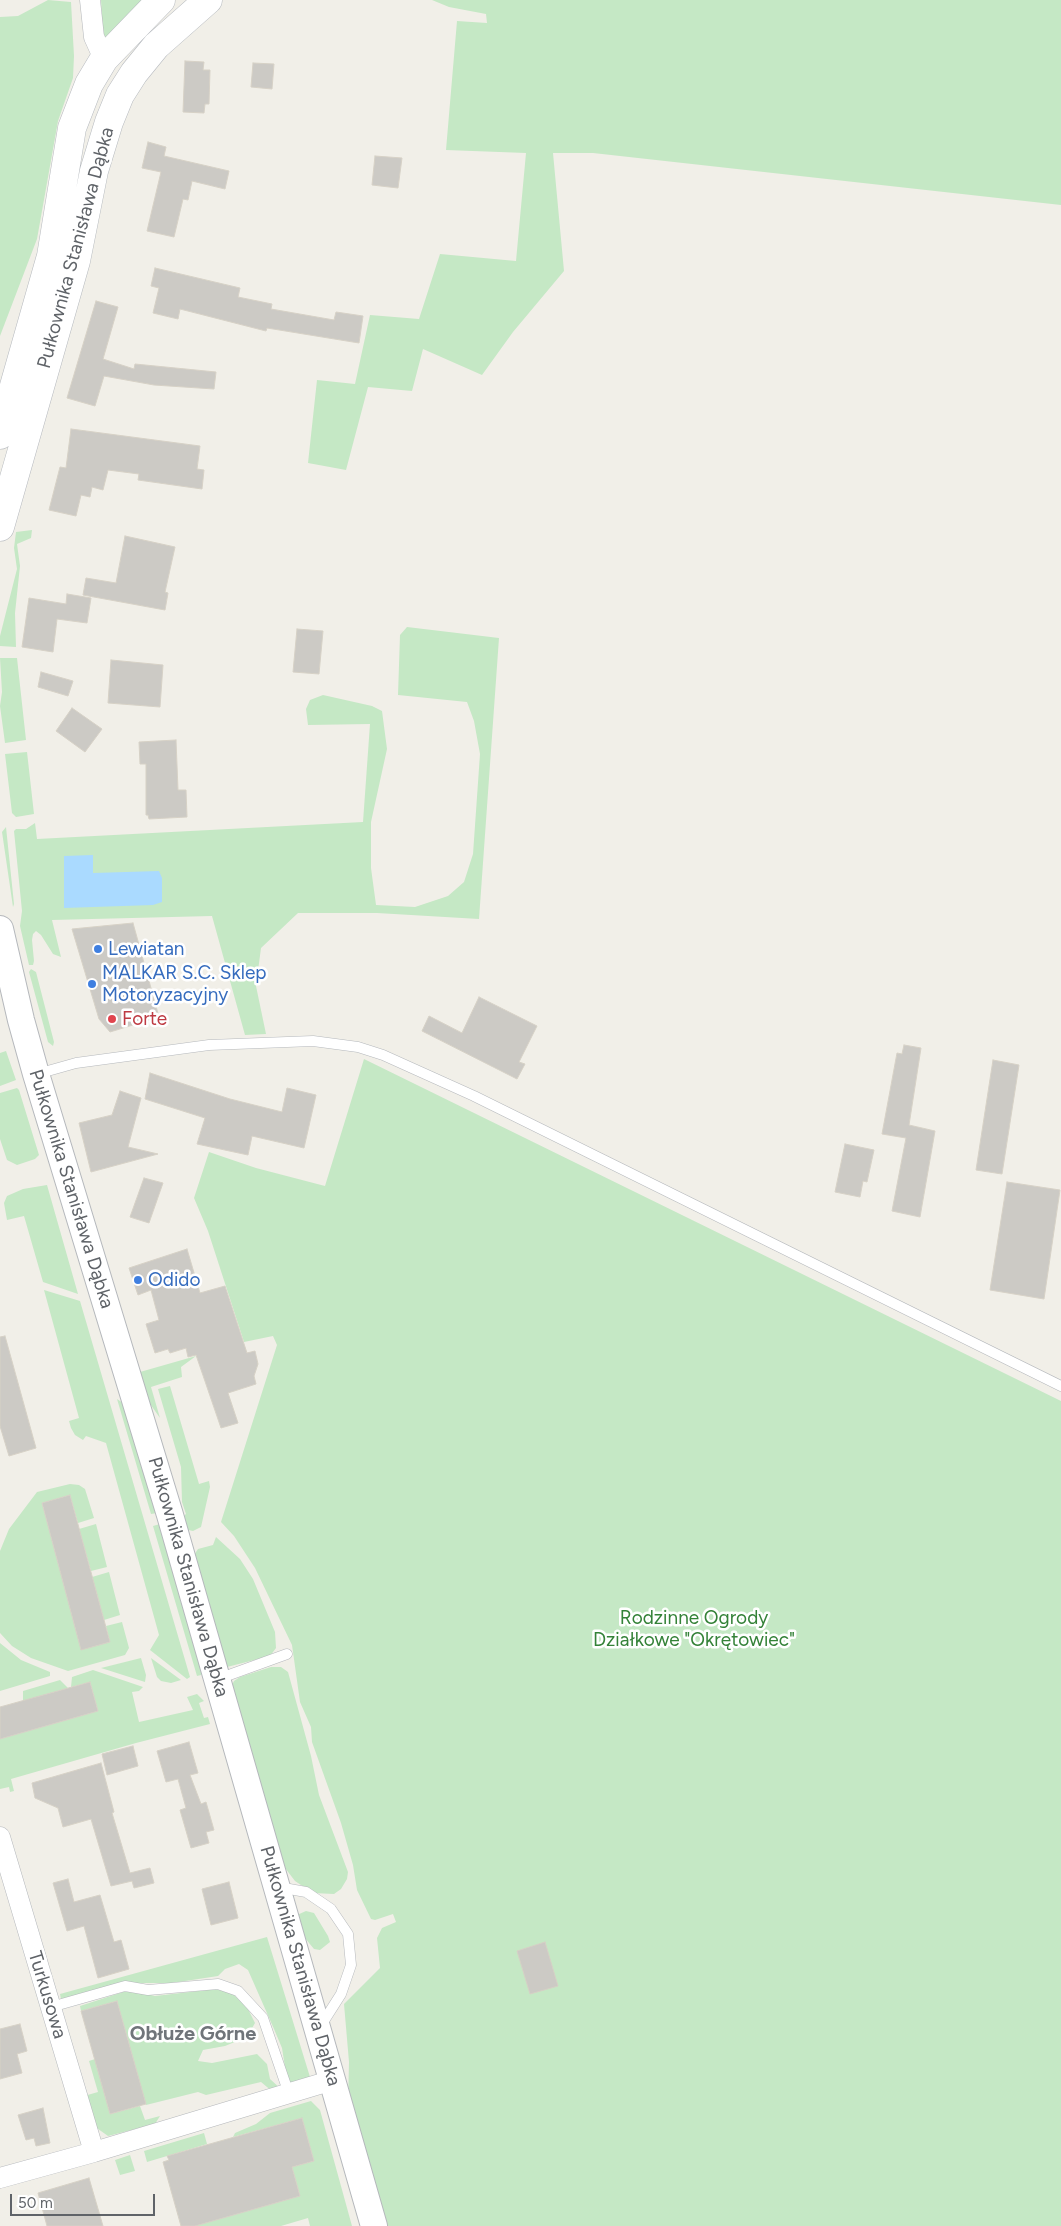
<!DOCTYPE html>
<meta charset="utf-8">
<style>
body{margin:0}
#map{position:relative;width:1061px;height:2226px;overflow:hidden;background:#f1efe8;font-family:Figtree,sans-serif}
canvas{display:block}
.scale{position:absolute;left:10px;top:2194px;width:145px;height:22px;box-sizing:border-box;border:2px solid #5f6368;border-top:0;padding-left:6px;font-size:15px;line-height:18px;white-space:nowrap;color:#5f6368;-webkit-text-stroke:4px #fff;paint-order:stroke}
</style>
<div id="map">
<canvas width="1061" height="2226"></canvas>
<div class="scale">50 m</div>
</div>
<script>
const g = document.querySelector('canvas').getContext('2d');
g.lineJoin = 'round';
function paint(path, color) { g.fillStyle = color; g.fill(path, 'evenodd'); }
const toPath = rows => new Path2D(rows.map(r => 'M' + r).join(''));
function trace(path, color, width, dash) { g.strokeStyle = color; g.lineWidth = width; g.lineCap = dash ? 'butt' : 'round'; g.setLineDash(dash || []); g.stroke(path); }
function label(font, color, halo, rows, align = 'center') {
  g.font = font + ' Figtree,sans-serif'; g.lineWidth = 5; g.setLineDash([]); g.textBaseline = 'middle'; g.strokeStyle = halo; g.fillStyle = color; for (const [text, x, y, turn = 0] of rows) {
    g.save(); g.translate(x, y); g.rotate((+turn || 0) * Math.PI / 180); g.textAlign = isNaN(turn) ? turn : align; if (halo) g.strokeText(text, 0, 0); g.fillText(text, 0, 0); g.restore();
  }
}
paint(toPath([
 [48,0,71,2,74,56,73,78,58,121,37,239,0,336,0,17,18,16],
 [101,0,144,0,108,37,104,38,98,21,102,19],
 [432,0,1061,0,1061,205,593,153,553,153,564,271,513,332,482,375,423,349,412,391,368,387,346,470,308,463,317,380,355,384,370,315,419,319,440,254,516,261,526,153,446,150,457,21,487,23,486,14,449,7],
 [32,530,31,538,17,544,20,566,15,613,16,647,0,646,0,636,17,569,14,548,16,532],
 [407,627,499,638,479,919,377,913,298,913,261,948,256,986,266,1034,245,1035,212,916,52,920,61,957,53,954,41,935,36,931,33,934,32,940,34,961,33,965,29,965,20,926,22,911,14,831,16,829,26,829,35,823,37,839,363,822,370,724,308,725,306,709,310,700,323,695,372,706,382,711,387,749,371,822,371,868,376,905,415,907,448,896,464,882,473,854,480,754,474,721,467,702,398,695,400,635],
 [0,658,17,658,26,740,5,743,0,706,2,692],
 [27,752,34,814,16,817,12,813,5,754],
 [6,827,14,904,13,907,2,832],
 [31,969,36,972,54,1042,53,1046,48,1042,29,972],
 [6,1051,16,1080,0,1086,0,1053],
 [364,1059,1061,1401,1061,2226,383,2226,348,2104,349,2062,344,2004,380,1968,377,1938,382,1928,396,1922,393,1914,375,1920,371,1919,357,1890,353,1865,341,1823,312,1742,311,1727,300,1702,292,1645,255,1568,234,1536,221,1522,277,1345,273,1336,244,1342,208,1231,194,1198,209,1152,256,1168,325,1186],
 [17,1088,19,1090,39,1155,35,1159,17,1165,7,1160,0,1139,0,1093],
 [47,1185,78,1294,43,1282,24,1216,7,1220,4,1203,7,1196,23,1189],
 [44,1290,80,1301,190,1677,187,1679,150,1650,159,1635,106,1443,86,1436,83,1440,75,1435,71,1428,69,1421,79,1418],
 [196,1356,181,1367,182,1377,151,1387,160,1418,148,1401,140,1372],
 [170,1386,199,1484,209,1481,210,1487,201,1527,193,1531,184,1529,181,1518,186,1514,182,1502,181,1467,158,1389],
 [117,1399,126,1405,157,1513,151,1514],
 [70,1484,79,1485,85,1489,94,1518,78,1523,70,1495,42,1503,81,1649,110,1642,106,1626,122,1622,129,1648,125,1655,68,1671,31,1658,12,1646,0,1633,0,1551,9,1529,37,1492],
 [96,1524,107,1567,91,1571,79,1529],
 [160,1524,203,1670,201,1675,197,1676,153,1526],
 [216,1537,240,1559,253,1579,275,1632,276,1648,270,1656,227,1667,194,1555,198,1549,213,1545],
 [109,1572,120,1615,104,1620,92,1577],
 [0,1643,21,1660,50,1672,50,1676,0,1691],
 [141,1658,146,1675,145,1682,101,1668],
 [151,1658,181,1680,171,1683,161,1681,157,1677],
 [271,1667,281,1667,288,1672,311,1756,319,1795,348,1872,347,1879,341,1889,334,1894,313,1893,295,1881,282,1864,231,1687,234,1681,240,1677],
 [93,1670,143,1687,139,1691,132,1692,139,1722,193,1710,187,1697,197,1694,204,1701,199,1703,204,1718,208,1717,210,1724,136,1743,11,1779,14,1791,10,1792,9,1787,0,1789,0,1739,98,1711,90,1682,71,1687,72,1677],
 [60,1680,68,1688,23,1701,23,1691],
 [306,1911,314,1913,328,1936,330,1942,320,1950,314,1949,300,1932,297,1915],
 [267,1937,310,2077,291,2083,287,2080,282,2048,274,2029,248,1970,239,1964,225,1969,218,1976,172,1983,130,1983,61,1999,60,1994],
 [216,1989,233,1994,247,2007,255,2023,247,2037,225,2046,203,2050,198,2061,212,2063,257,2054,267,2064,270,2079,281,2089,273,2092,261,2082,206,2095,198,2092,146,2105,117,2001,81,2011,80,2006,123,1992,137,1992,155,1996],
 [95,2059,110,2114,140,2106,145,2120,160,2116,155,2124,108,2136,94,2126,84,2096,98,2092,89,2061],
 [311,2101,320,2110,352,2226,310,2226,308,2218,281,2226,195,2226,300,2196,292,2167,314,2161,302,2118,233,2137,235,2133,256,2124,270,2113],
 [204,2133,207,2144,147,2162,144,2151],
 [130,2155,135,2171,120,2175,115,2160]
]), '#c5e8c5');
paint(toPath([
 [93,855,93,873,159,871,162,878,162,902,153,905,64,908,64,856]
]), '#aadaff');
const building = toPath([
 [185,61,204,62,203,70,210,70,209,104,205,104,204,113,183,112,185,61],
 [253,63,274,64,272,89,251,87,253,63],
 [148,142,166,147,164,156,229,171,225,189,192,181,188,200,183,199,174,237,147,231,161,172,142,168,148,142],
 [375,156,402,158,398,188,372,185,375,156],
 [155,268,240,288,238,297,272,304,271,309,334,320,336,312,363,316,359,343,267,328,266,331,180,309,178,319,153,313,159,288,151,286,155,268],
 [96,301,118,307,103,359,134,369,135,364,216,372,214,389,154,385,104,376,95,406,67,398,96,301],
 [71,429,200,446,197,469,204,470,202,489,138,480,139,474,108,470,103,490,92,487,90,497,81,495,76,516,49,510,60,467,66,468,71,429],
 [125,536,175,547,165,592,168,593,165,610,83,595,86,578,116,583,125,536],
 [67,594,91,598,87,623,57,619,53,652,22,647,29,598,66,604,67,594],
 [297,629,323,631,319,674,293,672,297,629],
 [111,660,163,665,160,707,108,703,111,660],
 [41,672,73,681,68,696,38,687,41,672],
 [72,708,102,729,85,752,56,731,72,708],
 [176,740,178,790,186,790,187,817,149,819,148,815,146,815,146,764,140,764,139,742,176,740],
 [133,923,159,1017,110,1032,99,1019,72,929,133,923],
 [479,997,537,1026,519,1062,525,1064,517,1079,422,1031,429,1016,462,1033,479,997],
 [904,1045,921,1048,909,1125,935,1131,920,1217,892,1211,906,1138,882,1134,897,1053,902,1054,904,1045],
 [993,1060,1019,1065,1002,1174,976,1170,993,1060],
 [150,1073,230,1099,282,1112,287,1088,316,1095,304,1148,252,1136,248,1155,197,1144,205,1118,145,1099,150,1073],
 [120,1091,141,1098,128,1147,158,1154,91,1172,79,1123,112,1115,120,1091],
 [845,1144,874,1150,867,1182,863,1181,860,1197,835,1192,845,1144],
 [144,1178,163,1183,149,1223,130,1217,144,1178],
 [1007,1182,1060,1190,1044,1299,990,1290,1007,1182],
 [187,1249,200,1293,225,1286,247,1353,255,1351,258,1364,254,1376,256,1384,228,1393,238,1423,221,1428,196,1355,188,1357,186,1348,170,1353,168,1349,155,1353,146,1324,159,1320,151,1290,138,1295,129,1268,187,1249],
 [5,1336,36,1448,9,1456,0,1426,0,1337,5,1336],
 [70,1495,110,1642,81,1650,42,1503,70,1495],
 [90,1682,98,1711,0,1739,0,1707,90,1682],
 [189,1742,198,1773,190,1775,201,1804,206,1802,214,1830,206,1832,209,1843,191,1848,180,1810,186,1808,178,1779,166,1782,157,1751,189,1742],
 [133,1746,138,1766,107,1775,102,1754,133,1746],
 [101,1763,114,1812,112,1813,130,1873,150,1868,154,1883,134,1888,132,1881,111,1886,91,1819,63,1827,58,1808,35,1798,32,1783,101,1763],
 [68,1879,74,1902,100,1895,114,1942,121,1940,129,1969,98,1978,84,1926,67,1931,53,1883,68,1879],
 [229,1882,238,1918,211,1925,202,1889,229,1882],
 [545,1942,558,1986,530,1994,517,1951,545,1942],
 [117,2001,146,2104,110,2114,81,2011,117,2001],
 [20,2024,27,2051,17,2054,22,2073,0,2079,0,2029,20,2024],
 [43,2108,50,2143,36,2146,34,2138,26,2140,18,2115,43,2108],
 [302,2118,314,2161,292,2167,300,2196,195,2226,181,2226,163,2162,169,2160,167,2156,302,2118],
 [89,2178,103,2226,47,2226,38,2193,89,2178]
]);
paint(building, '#cccac5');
trace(building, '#d6d1c6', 1);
const service = toPath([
 [37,1074,76,1063,209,1045,313,1041,358,1047,383,1055,474,1096,1061,1386],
 [218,1679,287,1654],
 [278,1887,306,1892,331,1909,348,1934,351,1965,341,1994,320,2027],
 [51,2007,125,1986,148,1990,218,1984,238,1991,263,2018,289,2094]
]);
const minor = toPath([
 [90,0,94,37,104,59],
 [0,1837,94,2152],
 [0,2178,94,2152,333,2080]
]);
const tertiary = toPath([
 [0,929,21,1020,36,1074,170,1515,374,2226]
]);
const secondary = toPath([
 [0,435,51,256,72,128,89,84,104,59,161,0],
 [0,527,76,261,94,171,109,122,120,95,134,73,156,46,208,0]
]);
trace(service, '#b5b8bc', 11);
trace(minor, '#b5b8bc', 21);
trace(tertiary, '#b5b8bc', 28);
trace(secondary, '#b6babf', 29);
trace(service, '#fff', 10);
trace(minor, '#fff', 20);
trace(tertiary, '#fff', 26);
trace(secondary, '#fff', 28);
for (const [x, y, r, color] of [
 [98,949,5,"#3f7fe0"],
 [92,984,5,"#3f7fe0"],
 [112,1019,5,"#e0444e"],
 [138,1280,5,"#3f7fe0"]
]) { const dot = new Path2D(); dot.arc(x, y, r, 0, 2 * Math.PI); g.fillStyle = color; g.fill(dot); trace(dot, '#fff', 2); }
label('19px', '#5f6368', '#fff', [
 ["Pułkownika Stanisława Dąbka",76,248,-75],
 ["Pułkownika Stanisława Dąbka",71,1189,73],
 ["Pułkownika Stanisława Dąbka",188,1577,74],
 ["Pułkownika Stanisława Dąbka",300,1966,74],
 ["Turkusowa",47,1995,73]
]);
label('19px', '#366cbe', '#fff', [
 ["Lewiatan",108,949],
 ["MALKAR S.C. Sklep",102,973],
 ["Motoryzacyjny",102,995],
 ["Odido",148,1280]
], 'left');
label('19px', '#be3a42', '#fff', [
 ["Forte",122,1019]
], 'left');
label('19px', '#348238', '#fff', [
 ["Rodzinne Ogrody",694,1618],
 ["Działkowe \"Okrętowiec\"",694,1640]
]);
label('bold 20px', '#70757a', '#fff', [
 ["Obłuże Górne",193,2034]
]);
</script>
